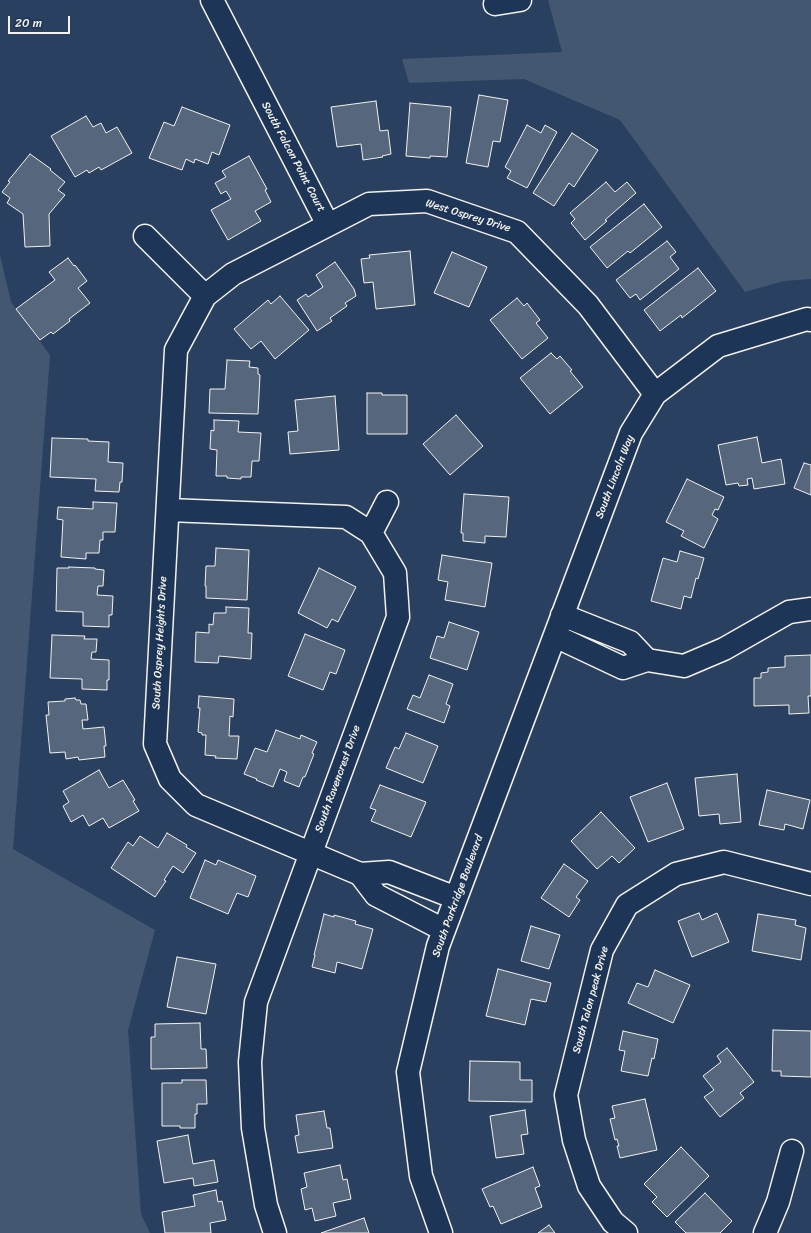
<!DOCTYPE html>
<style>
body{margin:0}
#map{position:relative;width:811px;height:1233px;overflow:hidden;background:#2a4060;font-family:Sriracha,sans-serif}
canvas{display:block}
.scale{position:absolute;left:8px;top:16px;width:62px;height:18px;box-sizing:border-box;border:2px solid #f4f1e8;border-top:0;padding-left:5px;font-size:12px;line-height:14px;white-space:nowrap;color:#f4f1e8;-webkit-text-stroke:3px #1d3557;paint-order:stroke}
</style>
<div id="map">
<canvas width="811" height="1233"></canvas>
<div class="scale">20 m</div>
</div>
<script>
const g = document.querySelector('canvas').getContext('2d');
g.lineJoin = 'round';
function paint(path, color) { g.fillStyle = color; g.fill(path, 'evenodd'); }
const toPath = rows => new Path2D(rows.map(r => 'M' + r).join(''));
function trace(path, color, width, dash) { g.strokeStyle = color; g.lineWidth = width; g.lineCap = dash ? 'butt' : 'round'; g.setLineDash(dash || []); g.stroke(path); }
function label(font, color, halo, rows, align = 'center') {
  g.font = font + ' Sriracha,sans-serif'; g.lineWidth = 3; g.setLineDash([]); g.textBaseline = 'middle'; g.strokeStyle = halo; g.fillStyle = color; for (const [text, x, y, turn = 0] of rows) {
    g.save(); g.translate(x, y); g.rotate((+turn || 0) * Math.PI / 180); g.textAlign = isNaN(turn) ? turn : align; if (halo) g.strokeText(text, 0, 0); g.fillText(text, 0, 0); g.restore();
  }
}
paint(toPath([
 [548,0,811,0,811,279,784,281,745,292,620,120,524,79,409,83,402,59,562,52],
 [0,255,11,302,50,355,13,849,155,930,128,1030,141,1214,150,1233,0,1233]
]), '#445771');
const building = toPath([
 [479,95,508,100,500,142,493,141,488,167,466,163,479,95],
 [376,101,380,131,388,130,391,154,382,156,383,157,363,160,361,144,337,147,331,107,376,101],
 [410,103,451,107,447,157,430,156,430,158,406,156,410,103],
 [182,107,230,125,219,155,212,152,208,164,195,159,194,163,186,159,182,170,149,158,164,122,174,126,182,107],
 [86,116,93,127,101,123,106,133,117,127,132,153,101,170,99,167,89,173,87,170,75,177,51,136,86,116],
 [527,125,541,133,545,125,557,132,527,188,507,178,511,171,505,167,527,125],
 [572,133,598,150,574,187,569,183,554,206,533,193,572,133],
 [30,154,51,169,50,170,65,182,58,190,65,195,49,214,50,246,25,247,23,214,7,203,10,198,2,192,10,182,8,181,30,154],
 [249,156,267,189,265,190,271,202,255,211,261,221,228,240,211,210,231,199,226,191,221,194,215,183,226,177,222,171,249,156],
 [606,182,615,192,627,182,636,193,605,220,607,221,585,240,571,223,575,219,570,213,606,182],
 [644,204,662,227,630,253,628,251,607,268,590,247,644,204],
 [667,241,676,252,670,257,679,269,640,300,636,294,630,298,616,280,667,241],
 [410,251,415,305,376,309,373,282,364,283,361,259,370,258,369,255,410,251],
 [452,252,487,267,469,307,434,293,452,252],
 [68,258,74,266,75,265,87,281,78,288,90,303,69,319,70,321,53,334,51,332,40,340,16,309,55,280,49,272,68,258],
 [335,262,354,289,356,296,345,303,347,306,330,318,332,321,317,331,297,300,306,294,308,297,323,287,316,275,335,262],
 [698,268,716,291,682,318,681,315,660,331,644,310,698,268],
 [280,296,309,330,275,359,261,341,251,349,234,329,268,300,271,304,280,296],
 [517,298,524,306,527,303,540,320,536,323,548,338,522,359,490,320,517,298],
 [551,353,557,359,560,356,572,370,570,371,583,387,550,414,520,378,551,353],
 [227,360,250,361,249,367,258,368,258,374,260,375,258,414,209,413,210,389,225,389,227,360],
 [367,393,382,393,382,395,407,395,407,434,367,434,367,393],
 [335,396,339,450,290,454,288,432,298,431,295,400,335,396],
 [456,415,483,446,450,475,423,444,456,415],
 [214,420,239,421,238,432,261,433,259,461,252,461,251,477,241,477,241,479,227,478,227,476,216,476,217,450,210,449,211,430,214,431,214,420],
 [757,437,762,463,781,459,785,484,754,489,752,478,747,479,748,485,739,486,738,483,726,485,718,445,757,437],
 [52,438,88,439,88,441,109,442,108,462,123,463,122,482,120,482,119,492,95,491,96,479,50,477,52,438],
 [804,463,811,465,811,495,794,488,804,463],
 [687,479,724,497,718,510,715,509,712,515,718,519,704,548,681,536,684,531,666,522,687,479],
 [464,494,509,497,506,537,485,536,485,543,463,541,463,533,461,533,464,494],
 [93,502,117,503,115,532,103,532,103,540,100,540,99,553,86,553,86,559,61,557,63,520,57,519,58,507,93,509,93,502],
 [216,548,249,550,247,600,206,598,206,586,205,586,206,566,215,566,216,548],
 [680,551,704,558,698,579,696,578,691,598,684,596,681,609,651,601,663,558,677,562,680,551],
 [442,555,492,563,485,607,445,600,448,582,438,580,442,555],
 [69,567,95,568,95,569,104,570,103,586,98,586,97,595,113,596,112,615,109,615,109,627,83,626,83,612,56,611,57,568,69,568,69,567],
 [319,568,356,587,338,622,332,619,327,628,298,613,319,568],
 [226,607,249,608,248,633,252,633,251,659,219,656,218,663,195,662,196,632,209,633,209,624,213,625,214,613,226,613,226,607],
 [449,622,479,632,467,670,430,658,437,636,444,638,449,622],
 [305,634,345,650,336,674,330,672,323,690,288,676,305,634],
 [52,635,85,636,84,639,97,639,96,652,92,652,91,659,109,660,109,680,107,680,107,690,82,689,82,679,50,678,52,635],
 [811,655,811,696,808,696,809,713,789,714,789,705,754,706,754,678,761,678,761,673,768,672,768,668,785,667,785,656,811,655],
 [429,675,453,684,446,704,450,706,444,723,407,709,413,695,420,698,429,675],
 [199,696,234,699,233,717,230,716,229,736,239,736,237,759,215,758,216,756,205,755,206,735,202,735,202,733,198,732,200,708,198,708,199,696],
 [75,698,76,700,80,700,81,704,86,704,88,720,82,720,83,729,104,727,106,746,104,746,105,757,79,760,78,757,66,759,65,752,50,753,46,715,49,715,48,702,65,701,65,699,75,698],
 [276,730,300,739,301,735,317,742,312,753,314,754,305,777,303,777,299,787,284,781,287,772,280,769,273,787,256,780,257,779,244,774,255,748,267,752,276,730],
 [406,733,438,746,423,783,386,768,395,747,399,749,406,733],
 [99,770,109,788,123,780,135,800,133,801,139,811,109,828,103,818,89,826,83,815,71,822,63,806,69,802,63,791,99,770],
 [737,774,741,822,720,824,719,814,699,816,695,778,737,774],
 [667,783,684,829,648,842,630,797,667,783],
 [380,785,426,802,411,837,371,821,376,810,370,808,380,785],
 [767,790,810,800,803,829,785,824,784,830,759,825,767,790],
 [601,812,635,848,619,863,612,856,597,869,571,841,601,812],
 [167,833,187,845,186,847,196,853,183,873,173,866,164,880,166,881,155,897,111,868,128,842,133,846,140,836,158,848,167,833],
 [205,860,216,865,218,860,256,876,248,897,237,893,228,914,190,898,205,860],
 [564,864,588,881,576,897,580,900,569,917,541,898,564,864],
 [699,913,702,920,717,913,729,942,692,957,678,921,699,913],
 [324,914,334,917,334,915,356,921,355,924,373,929,362,969,337,962,335,973,312,967,315,955,314,955,324,914],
 [758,914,796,920,795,925,806,928,801,960,752,951,758,914],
 [531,926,560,935,549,969,521,961,531,926],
 [177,957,216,964,206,1014,167,1007,177,957],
 [498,969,551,983,546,1002,531,999,525,1025,486,1016,498,969],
 [655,970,690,985,673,1023,628,1003,637,983,648,987,655,970],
 [200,1023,201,1049,206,1049,207,1068,151,1069,151,1037,155,1037,155,1024,200,1023],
 [773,1030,811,1031,811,1077,781,1076,781,1071,772,1071,773,1030],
 [623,1031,658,1039,654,1059,652,1058,648,1076,621,1071,625,1051,619,1050,623,1031],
 [727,1048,754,1082,740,1093,744,1098,720,1117,704,1097,714,1090,703,1076,721,1062,717,1056,727,1048],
 [470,1061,520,1062,520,1080,532,1080,532,1102,469,1101,470,1061],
 [182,1080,206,1080,207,1104,197,1104,197,1114,195,1114,195,1128,180,1128,180,1126,162,1126,162,1083,182,1083,182,1080],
 [645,1099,657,1150,620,1158,617,1146,619,1146,617,1139,615,1140,610,1119,615,1118,612,1106,645,1099],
 [525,1110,528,1134,521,1135,524,1154,496,1158,490,1116,525,1110],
 [324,1111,327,1128,330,1128,333,1148,298,1153,295,1136,299,1135,296,1115,324,1111],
 [188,1135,193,1164,214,1160,218,1182,194,1186,193,1178,164,1183,157,1141,188,1135],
 [681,1147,709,1176,667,1217,652,1202,657,1197,644,1184,681,1147],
 [340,1165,343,1180,347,1179,351,1199,333,1203,336,1216,315,1221,312,1208,305,1210,301,1189,307,1187,304,1173,340,1165],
 [533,1167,540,1186,535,1188,542,1207,501,1224,493,1206,490,1207,482,1189,533,1167],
 [216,1190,218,1202,222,1201,226,1220,210,1223,211,1233,165,1233,162,1212,195,1206,193,1195,216,1190],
 [705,1193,732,1221,720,1233,686,1233,675,1222,705,1193],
 [364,1218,369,1233,321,1233,364,1218],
 [549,1225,555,1233,538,1233,549,1225]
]);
paint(building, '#56677d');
trace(building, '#f4f1e8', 1);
const minor = toPath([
 [212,0,328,225],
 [495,4,520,0],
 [145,236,205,296],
 [168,510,346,517,371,533,395,573,398,617,256,1002,250,1062,253,1128,266,1205,275,1233],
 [371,533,387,502],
 [562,615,630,642,647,660],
 [555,636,623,668,647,660,684,666,724,649,789,612,811,609],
 [360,874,376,895,444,930],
 [456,898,389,872,360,874,196,805,170,779,155,744,176,350,205,296,233,274,369,204,427,201,517,232,588,305,655,394],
 [441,1233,421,1176,408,1072,438,946,631,433,655,394,718,346,807,319,811,320],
 [626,1233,613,1222,589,1186,574,1140,566,1095,602,950,627,905,676,874,724,862,811,884],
 [765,1233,778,1202,792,1151]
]);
trace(minor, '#f4f1e8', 25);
trace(minor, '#1d3557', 22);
label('11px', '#f4f1e8', '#1d3557', [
 ["South Falcon Point Court",293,157,62],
 ["West Osprey Drive",468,216,17],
 ["South Lincoln Way",615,477,-69],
 ["South Osprey Heights Drive",160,643,-87],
 ["South Ravencrest Drive",338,779,-70],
 ["South Parkridge Boulevard",458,896,-70],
 ["South Talon peak Drive",591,1000,-75]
]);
</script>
